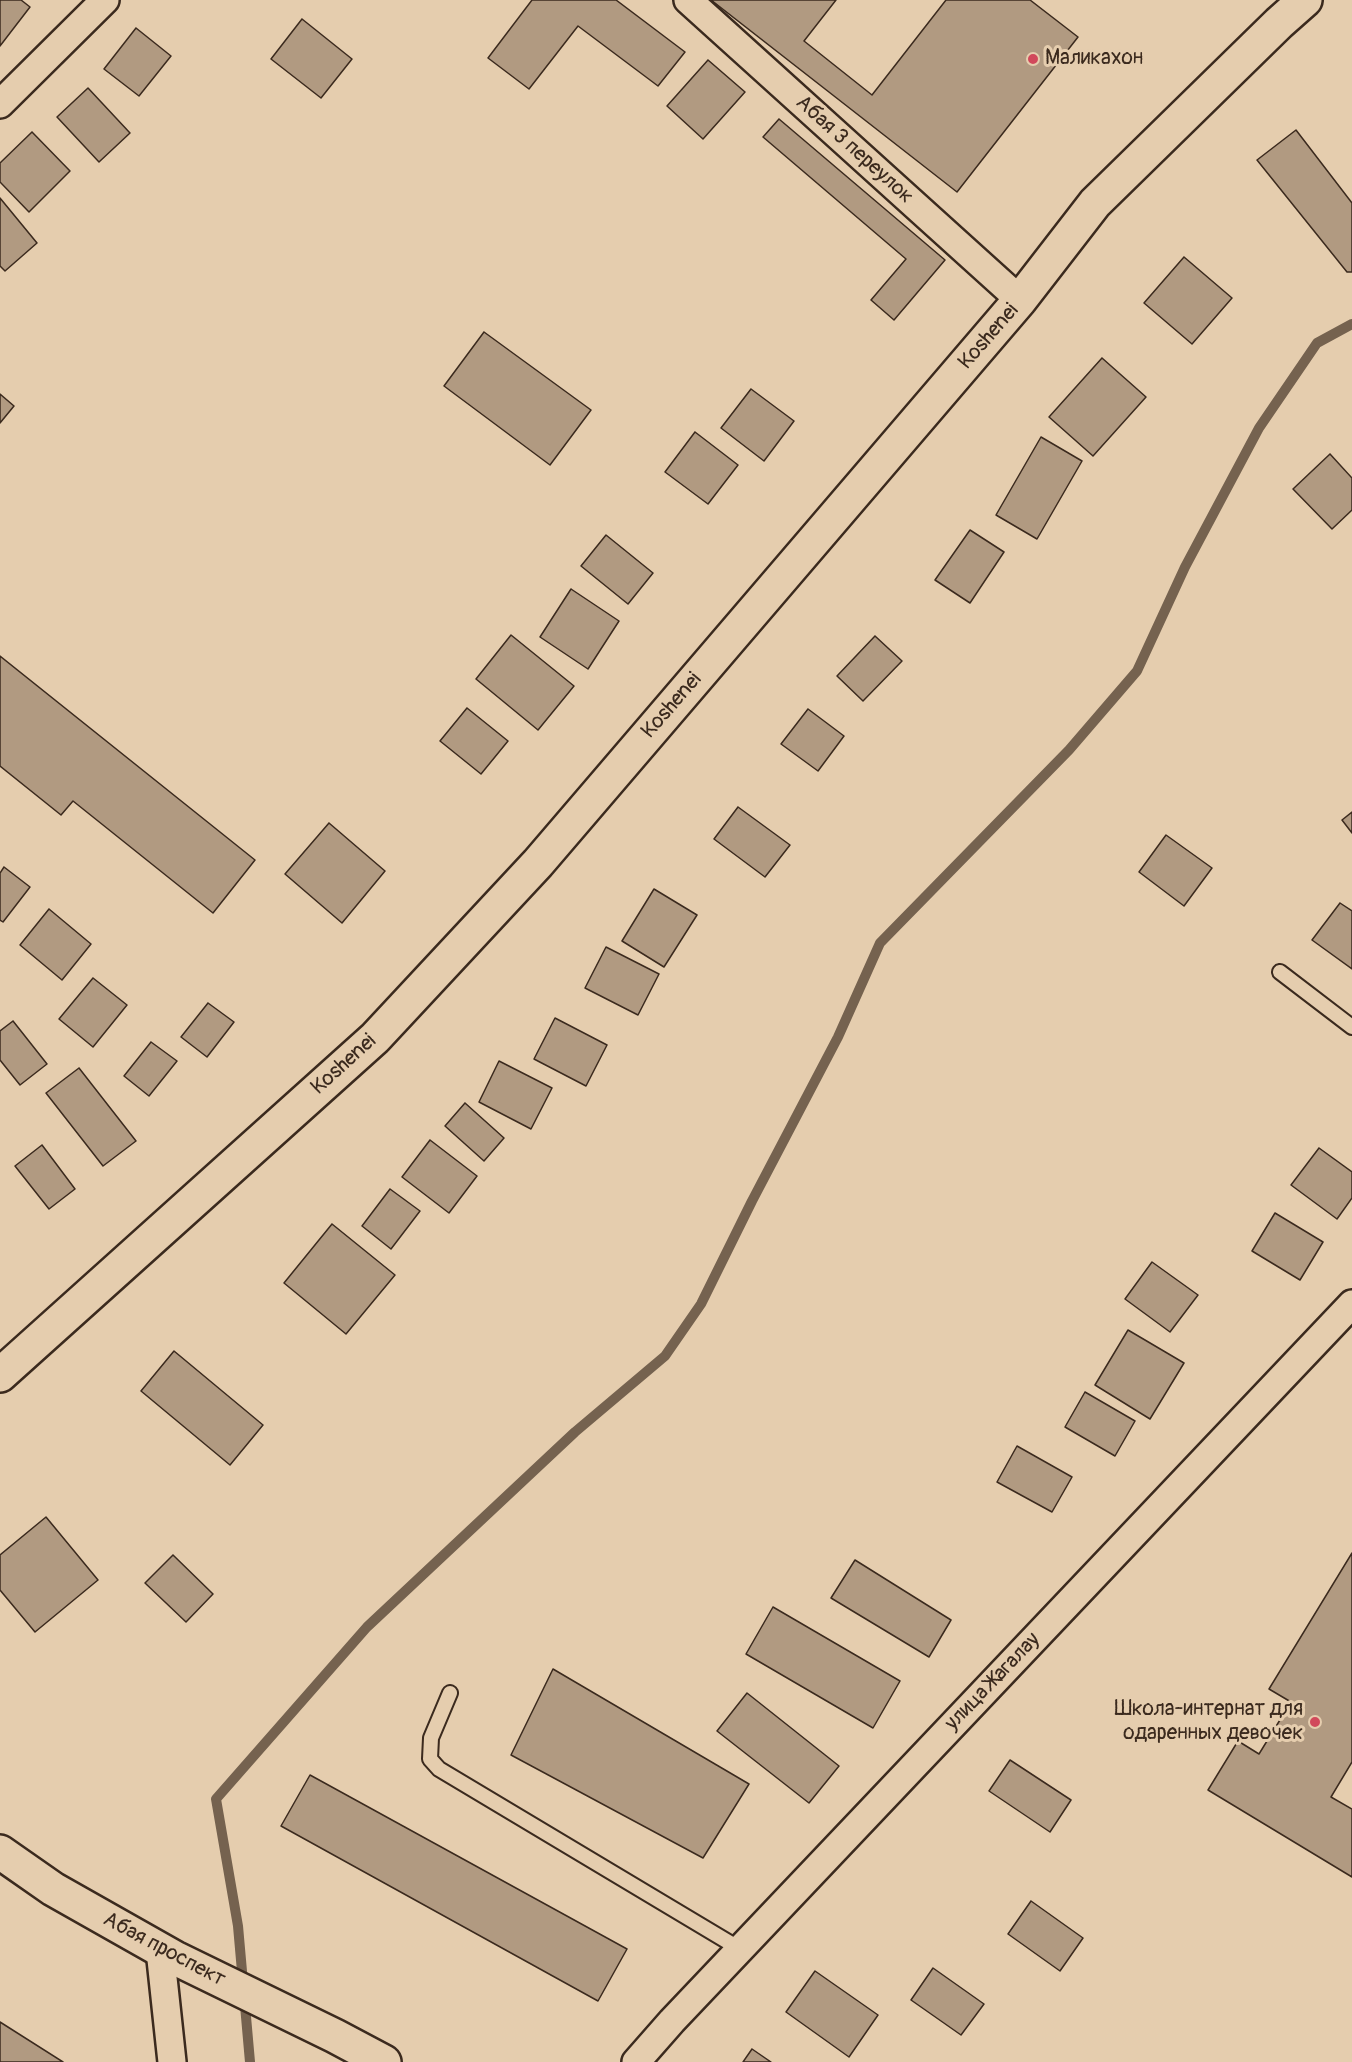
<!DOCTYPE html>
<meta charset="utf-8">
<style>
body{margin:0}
canvas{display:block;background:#e5cdae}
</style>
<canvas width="1352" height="2062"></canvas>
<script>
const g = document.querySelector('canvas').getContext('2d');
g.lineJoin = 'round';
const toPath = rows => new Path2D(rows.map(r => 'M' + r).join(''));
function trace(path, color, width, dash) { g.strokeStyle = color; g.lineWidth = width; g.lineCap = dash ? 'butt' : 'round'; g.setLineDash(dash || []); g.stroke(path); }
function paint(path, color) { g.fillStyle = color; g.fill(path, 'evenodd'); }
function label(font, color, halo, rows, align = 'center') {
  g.font = font + ' Pangolin,sans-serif'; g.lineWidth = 6; g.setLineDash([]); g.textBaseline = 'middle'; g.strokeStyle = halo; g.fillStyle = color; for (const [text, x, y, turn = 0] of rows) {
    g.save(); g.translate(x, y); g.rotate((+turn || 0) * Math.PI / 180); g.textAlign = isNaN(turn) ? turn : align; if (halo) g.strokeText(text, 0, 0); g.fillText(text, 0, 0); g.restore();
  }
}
trace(toPath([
 [250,2062,238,1926,216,1799,367,1627,575,1432,665,1356,701,1304,752,1201,838,1037,880,943,1069,750,1137,671,1185,567,1259,428,1317,343,1352,324]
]), '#75624f', 10);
const building = toPath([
 [0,0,21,0,30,7,0,46,0,0],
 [532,0,616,0,685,52,658,86,578,26,529,89,488,58,532,0],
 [711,0,836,0,804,41,872,95,946,0,1030,0,1078,37,957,192,711,0],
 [302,19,352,59,321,98,271,59,302,19],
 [136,28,171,56,139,96,104,69,136,28],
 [708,60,745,92,703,139,667,106,708,60],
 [88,88,130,133,99,162,57,117,88,88],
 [779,119,945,260,894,320,871,300,906,259,763,137,779,119],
 [1296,130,1352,203,1352,272,1347,272,1257,160,1296,130],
 [32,132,70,171,29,212,0,182,0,163,32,132],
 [0,198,37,243,5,271,0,266,0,198],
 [1184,257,1232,298,1192,344,1144,303,1184,257],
 [484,332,591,410,550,465,444,386,484,332],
 [1102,358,1146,397,1093,456,1049,417,1102,358],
 [751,389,794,421,764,461,721,428,751,389],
 [0,394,14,406,0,423,0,394],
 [695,432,738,465,708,504,665,472,695,432],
 [1041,437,1082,461,1037,539,996,515,1041,437],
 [1330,454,1352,478,1352,510,1332,529,1293,489,1330,454],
 [970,530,1004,552,970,603,935,580,970,530],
 [606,535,653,573,628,604,581,566,606,535],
 [571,589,619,621,588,669,540,637,571,589],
 [511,635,574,686,538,730,476,679,511,635],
 [875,636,902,661,863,701,837,676,875,636],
 [0,656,255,860,213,913,73,801,61,815,0,766,0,656],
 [467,708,508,741,481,774,440,741,467,708],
 [808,709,844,736,818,771,781,744,808,709],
 [738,807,790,845,765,877,714,839,738,807],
 [1352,812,1352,833,1342,820,1352,812],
 [329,823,385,871,342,923,285,874,329,823],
 [1166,835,1212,868,1184,906,1139,872,1166,835],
 [4,867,30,887,3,922,0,920,0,873,4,867],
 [654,889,697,915,664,967,622,941,654,889],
 [1340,903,1352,911,1352,969,1312,940,1340,903],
 [49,909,91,944,62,980,20,945,49,909],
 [606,947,659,974,638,1015,585,988,606,947],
 [93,978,127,1005,93,1047,59,1019,93,978],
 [208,1003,234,1022,207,1057,181,1037,208,1003],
 [555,1018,607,1045,586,1086,534,1059,555,1018],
 [13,1021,47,1064,20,1085,0,1060,0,1031,13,1021],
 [151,1042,177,1061,149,1096,124,1076,151,1042],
 [499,1061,552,1088,531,1129,479,1102,499,1061],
 [79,1068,136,1141,103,1166,46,1093,79,1068],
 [465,1103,504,1138,484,1161,445,1126,465,1103],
 [430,1140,477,1176,449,1213,402,1177,430,1140],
 [42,1145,75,1189,49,1209,15,1166,42,1145],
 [1319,1148,1352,1172,1352,1198,1337,1219,1291,1185,1319,1148],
 [390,1189,420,1211,391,1249,362,1226,390,1189],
 [1275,1213,1323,1242,1300,1280,1252,1251,1275,1213],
 [332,1224,395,1275,346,1334,284,1283,332,1224],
 [1152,1262,1198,1295,1170,1332,1125,1299,1152,1262],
 [1128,1330,1184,1363,1150,1419,1095,1385,1128,1330],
 [174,1351,263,1425,230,1465,141,1391,174,1351],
 [1085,1392,1135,1421,1115,1456,1065,1427,1085,1392],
 [1017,1446,1072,1477,1052,1512,997,1482,1017,1446],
 [46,1517,98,1580,35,1632,0,1590,0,1555,46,1517],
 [1352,1553,1352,1762,1331,1797,1352,1809,1352,1877,1208,1790,1238,1741,1259,1754,1291,1702,1269,1689,1352,1553],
 [173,1555,213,1594,186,1622,145,1583,173,1555],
 [855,1560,951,1620,929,1657,831,1598,855,1560],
 [773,1607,900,1681,873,1728,746,1654,773,1607],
 [553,1669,749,1784,703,1858,511,1755,553,1669],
 [747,1693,839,1766,809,1803,717,1731,747,1693],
 [1010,1760,1071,1800,1050,1832,989,1791,1010,1760],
 [310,1775,627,1949,598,2001,281,1826,310,1775],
 [1031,1901,1083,1938,1060,1971,1008,1934,1031,1901],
 [933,1968,984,2004,961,2035,911,2000,933,1968],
 [815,1971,878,2015,849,2057,786,2012,815,1971],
 [0,2022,63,2062,0,2062,0,2022],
 [752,2049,771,2062,743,2062,752,2049]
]);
paint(building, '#b19a81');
trace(building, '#3b2a1e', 1.5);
const lane = toPath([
 [1280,972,1352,1027],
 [450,1693,431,1738,430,1759,439,1769,740,1949]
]);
const street = toPath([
 [688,0,1020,300],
 [0,104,105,0],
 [160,1950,172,2062],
 [636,2062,672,2021,1352,1304]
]);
const secondary = toPath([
 [0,1375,375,1038,538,863,1020,300,1095,203,1279,23,1305,0],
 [0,1852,53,1889,175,1958,335,2036,384,2062]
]);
trace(lane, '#3b2a1e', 18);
trace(street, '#3b2a1e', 32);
trace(secondary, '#3b2a1e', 38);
trace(lane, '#e5cdae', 14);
trace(street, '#e5cdae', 27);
trace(secondary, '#e5cdae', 33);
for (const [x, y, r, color] of [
 [1033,59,6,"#d1495b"],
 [1315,1722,6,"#d1495b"]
]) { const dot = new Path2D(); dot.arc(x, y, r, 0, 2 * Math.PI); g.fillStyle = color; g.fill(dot); trace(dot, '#e5cdae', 2); }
label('21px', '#3b2a1e', '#e5cdae', [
 ["Маликахон",1045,59],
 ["Школа-интернат для",1303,1710,"right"],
 ["одаренных девочек",1303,1734,"right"]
], 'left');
label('21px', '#3b2a1e', '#e5cdae', [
 ["Абая 3 переулок",854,150,42],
 ["Koshenei",989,337,-49],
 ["Koshenei",672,706,-49],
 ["Koshenei",344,1065,-42],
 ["улица Жагалау",993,1682,-46],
 ["Абая проспект",164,1950,28]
]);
</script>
